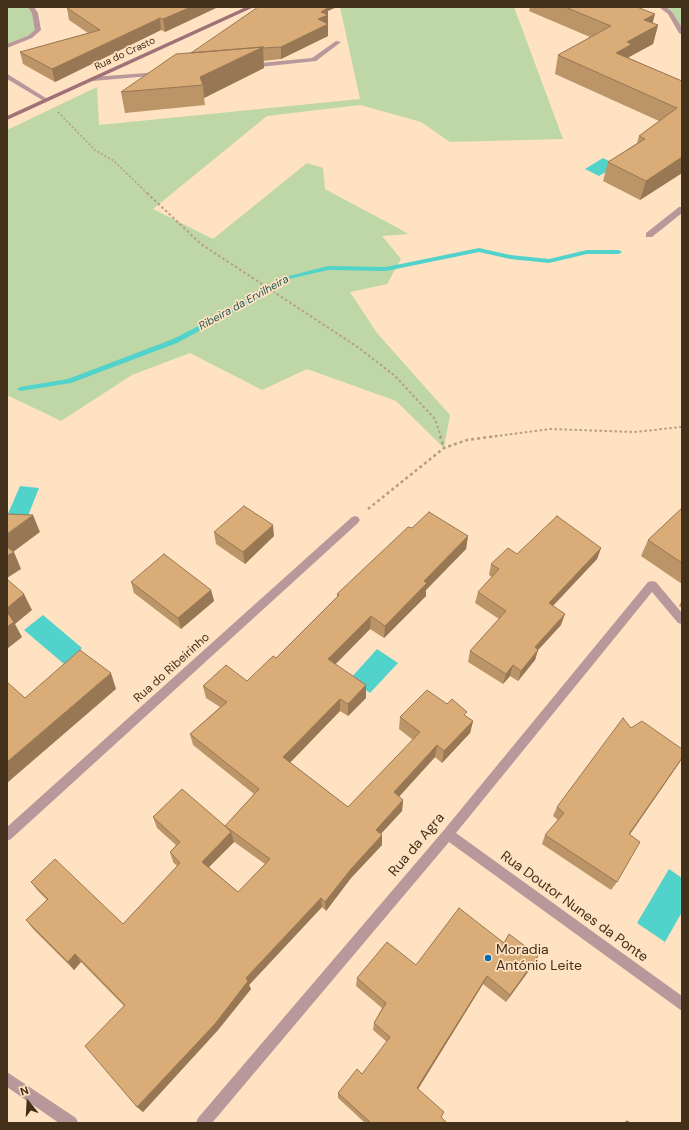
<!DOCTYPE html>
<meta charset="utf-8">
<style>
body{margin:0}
#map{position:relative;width:689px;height:1130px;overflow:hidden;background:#fee2c2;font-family:"DM Sans",sans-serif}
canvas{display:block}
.frame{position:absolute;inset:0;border:8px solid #42301a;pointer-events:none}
.north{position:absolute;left:8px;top:1082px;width:40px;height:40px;-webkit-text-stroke:3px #fee2c2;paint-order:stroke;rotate:342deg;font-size:11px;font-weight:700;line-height:16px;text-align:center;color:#42301a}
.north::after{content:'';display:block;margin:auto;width:14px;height:18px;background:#42301a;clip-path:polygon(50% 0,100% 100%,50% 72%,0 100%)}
</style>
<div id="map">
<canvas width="689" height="1130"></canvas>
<div class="frame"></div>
<div class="north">N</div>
</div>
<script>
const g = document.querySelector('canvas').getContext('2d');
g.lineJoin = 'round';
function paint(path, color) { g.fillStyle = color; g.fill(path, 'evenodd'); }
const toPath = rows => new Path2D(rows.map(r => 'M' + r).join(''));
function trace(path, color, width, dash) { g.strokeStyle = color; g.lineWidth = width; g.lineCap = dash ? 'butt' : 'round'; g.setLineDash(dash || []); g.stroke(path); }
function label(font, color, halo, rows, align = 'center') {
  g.font = font + ' "DM Sans",sans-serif'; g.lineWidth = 3.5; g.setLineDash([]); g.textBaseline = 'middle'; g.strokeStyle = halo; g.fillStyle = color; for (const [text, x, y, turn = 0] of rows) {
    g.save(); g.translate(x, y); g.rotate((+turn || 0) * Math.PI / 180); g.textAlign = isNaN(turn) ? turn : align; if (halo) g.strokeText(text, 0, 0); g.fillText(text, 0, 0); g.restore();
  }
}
paint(toPath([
 [7,7,31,7,38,30,30,37,7,46],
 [340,7,514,7,563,139,450,142,421,122,360,105,267,116,153,209,213,239,307,163,323,168,325,189,409,234,382,236,401,259,387,284,350,292,377,333,450,415,444,448,396,401,307,369,262,390,190,353,132,375,61,421,7,395,7,130,97,87,99,125,360,99],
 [662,7,682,7,682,33,670,13]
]), '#bfd7a7');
paint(toPath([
 [603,158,617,165,599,176,585,169],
 [20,486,39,488,26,521,7,516],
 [43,615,82,648,64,664,24,630],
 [377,649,398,663,370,693,350,679],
 [669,869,682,878,682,912,665,942,637,923]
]), '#51d2ca');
paint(toPath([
 [479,248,510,255,549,259,587,250,619,250,622,252,619,254,587,254,549,263,510,259,479,252,386,271,328,270,289,279,238,310,177,343,71,383,20,391,17,389,20,387,68,379,173,339,234,308,285,277,328,266,386,267,479,248]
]), '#51d2ca');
trace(toPath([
 [58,112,95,150,114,161,148,194]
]), '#b69e82', 1.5, [2, 2]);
trace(toPath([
 [147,193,201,244,359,348,395,376,435,419,441,437],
 [490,437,550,429,634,432,682,427]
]), '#b69e82', 2, [2.5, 2.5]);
trace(toPath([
 [440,436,444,448],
 [368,509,444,448,467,440,497,436]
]), '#b69e82', 2.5, [3, 3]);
paint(toPath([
 [28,7,34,7,38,13,41,30,32,38,7,48,7,44,28,36,35,30,32,13,28,7],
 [659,7,666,7,672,12,682,28,682,35,679,33,668,14,659,7],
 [336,41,341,42,316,61,250,68,247,66,250,64,312,58,336,41],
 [159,72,162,74,161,75,93,81,90,79,93,77,159,72],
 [7,74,9,75,49,100,44,101,7,79,7,74],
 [679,207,682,207,682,213,652,237,646,237,646,233,679,207],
 [355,516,358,517,360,520,358,523,11,839,7,841,7,827,352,517,355,516],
 [652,581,656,582,682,613,682,624,678,623,652,592,456,833,682,996,682,1011,449,842,212,1123,196,1123,198,1118,444,830,648,582,652,581],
 [7,1072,76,1118,78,1123,59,1123,7,1087,7,1072]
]), '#b9989c');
paint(toPath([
 [246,7,254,7,7,120,7,116,246,7]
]), '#a07278');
paint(toPath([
 [67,7,218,7,165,32,161,30,55,82,23,64,20,52,88,33,69,20,67,8],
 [530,7,637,7,653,23,658,25,653,44,629,57,629,58,682,81,682,173,640,200,603,181,608,162,637,143,639,136,659,121,555,74,558,55,590,37,529,11],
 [328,11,328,36,281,59,263,61,264,68,204,98,205,105,125,113,121,92,191,53],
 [682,508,682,584,641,556,648,540],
 [412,528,468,536,466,549,426,590,426,596,384,638,370,629,335,664,366,698,348,716,340,711,290,762,348,807,413,740,399,729,400,717,466,716,473,721,470,733,442,763,435,757,399,797,403,800,402,811,381,834,382,835,382,845,351,878,326,911,322,907,249,985,251,989,218,1030,143,1112,137,1107,124,1006,81,962,74,970,33,929,26,920,47,900,38,891,31,882,123,924,177,866,173,862,170,852,176,845,157,828,153,817,225,826,254,794,193,745,190,734,220,707,206,698,203,686,247,681,276,658,337,597,337,594],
 [233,841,265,864,238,892,209,867,234,842],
 [214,532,274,536,245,564,216,544],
 [601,548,597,559,553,606,561,625,538,650,535,660,518,681,510,676,503,684,468,662,470,651,499,619,475,603,478,592,492,577,489,575,491,564,517,554],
 [131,582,211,590,214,601,181,629,134,593],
 [682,600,682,608,679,606],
 [631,728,682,749,682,758,629,835,617,882,611,890,542,844,545,835,558,820,553,816,557,807],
 [504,943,538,956,533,965,506,1002,483,984,418,1089,441,1118,447,1123,365,1123,338,1098,338,1093,362,1074,387,1042,373,1030,374,1023,382,1008,356,986,357,978,416,965]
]), '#bb9467');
paint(toPath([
 [191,7,218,7,165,32,163,19],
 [318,7,337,7,328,11,328,36,281,59,281,47],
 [655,14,651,29,658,25,653,44,629,57,628,62,616,53,627,42,644,20],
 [160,18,161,30,55,82,52,69],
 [263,47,264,68,204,98,203,85,200,77],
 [682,157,682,173,640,200,646,181],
 [33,515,40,532,9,555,14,552,21,569,7,578,7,534],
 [273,525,274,536,245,564,243,552],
 [468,536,466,549,426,590,426,596,384,638,385,626,424,581],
 [601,548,597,559,545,614,549,603],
 [211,590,214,601,181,629,178,618],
 [24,594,32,610,15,624,22,637,7,649,7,608],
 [565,614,561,625,538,650,535,660,518,681,521,671,535,647],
 [371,616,370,629,328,672,328,659],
 [513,665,510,676,503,684,506,674],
 [111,673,116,689,7,783,7,762],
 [366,685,366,698,348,716,348,704],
 [340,699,340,711,285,768,283,757],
 [473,721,470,733,442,763,444,751],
 [437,745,435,757,393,803,394,792],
 [682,758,680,762,624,843,629,834],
 [403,800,402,811,375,840,376,830],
 [231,832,234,842,205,871,202,862],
 [382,835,382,845,351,878,326,911,325,902,351,869],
 [321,898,322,907,249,985,251,989,218,1030,143,1112,137,1107,246,978],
 [75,954,81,962,74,970,68,962],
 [538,956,533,965,506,1002,510,995],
 [487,976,483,984,415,1094,417,1088]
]), '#987854');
const building = toPath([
 [69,7,191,7,163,19,160,18,52,69,20,52,100,30,67,8,69,7],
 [258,7,325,7,328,8,321,12,328,15,318,19,328,24,281,47,263,48,263,47,191,53,258,7],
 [565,7,637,7,655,14,644,20,658,25,627,42,632,44,616,53,682,81,682,157,646,181,608,162,645,139,639,136,677,108,558,55,611,26,565,7],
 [263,47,200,77,203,85,121,92,176,54,263,47],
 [244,506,273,525,243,552,214,532,244,506],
 [682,508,682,563,648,540,682,508],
 [429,512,468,536,424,581,427,583,385,626,371,616,328,659,366,685,348,704,340,699,283,757,348,807,420,732,400,717,427,690,447,704,452,699,467,712,464,715,473,721,444,751,437,745,394,792,403,800,376,830,382,835,351,869,325,902,321,898,246,978,248,981,215,1024,137,1107,85,1046,125,1005,75,954,68,962,26,920,48,899,31,882,55,859,123,924,180,863,170,852,180,842,153,817,182,789,225,826,259,789,190,734,227,702,203,686,226,665,247,681,273,656,276,658,339,595,337,594,408,527,412,528,429,512],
 [225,826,270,859,238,892,202,862,231,832,225,826],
 [7,514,33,515,7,534,7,514],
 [557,516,601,548,549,603,565,614,535,647,538,650,521,671,513,665,506,674,470,651,506,611,478,592,499,569,491,564,508,548,517,554,557,516],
 [7,547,14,552,7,556,7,547],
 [164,554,211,590,178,618,131,582,164,554],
 [7,579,24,594,7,608,7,579],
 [7,612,14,622,7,627,7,612],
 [80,650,111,673,7,762,7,682,25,698,80,650],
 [623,718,631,728,642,721,682,749,682,758,629,834,640,842,617,882,545,835,564,813,557,807,623,718],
 [459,908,504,943,509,934,538,956,510,995,487,976,417,1088,444,1112,441,1117,447,1123,371,1123,338,1093,357,1069,362,1074,390,1037,374,1023,386,1003,357,978,387,942,416,965,459,908],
 [627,1121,631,1123,624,1123,627,1121]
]);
paint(building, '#d9ac78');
trace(building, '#987854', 1);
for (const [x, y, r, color] of [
 [488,958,4,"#0069b4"]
]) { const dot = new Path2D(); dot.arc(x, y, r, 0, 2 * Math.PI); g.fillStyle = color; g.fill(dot); trace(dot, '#fee2c2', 1.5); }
label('10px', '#42301a', '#fee2c2', [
 ["Rua do Crasto",125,54,-25]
]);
label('italic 11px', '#1f5552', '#fee2c2', [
 ["Ribeira da Ervilheira",244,303,-29]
]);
label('12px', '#42301a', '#fee2c2', [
 ["Rua do Ribeirinho",172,668,-42]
]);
label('14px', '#42301a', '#fee2c2', [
 ["Rua da Agra",417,845,-50],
 ["Rua Doutor Nunes da Ponte",574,907,36]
]);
label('14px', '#42301a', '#fee2c2', [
 ["Moradia",496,950],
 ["António Leite",496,966]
], 'left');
</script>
